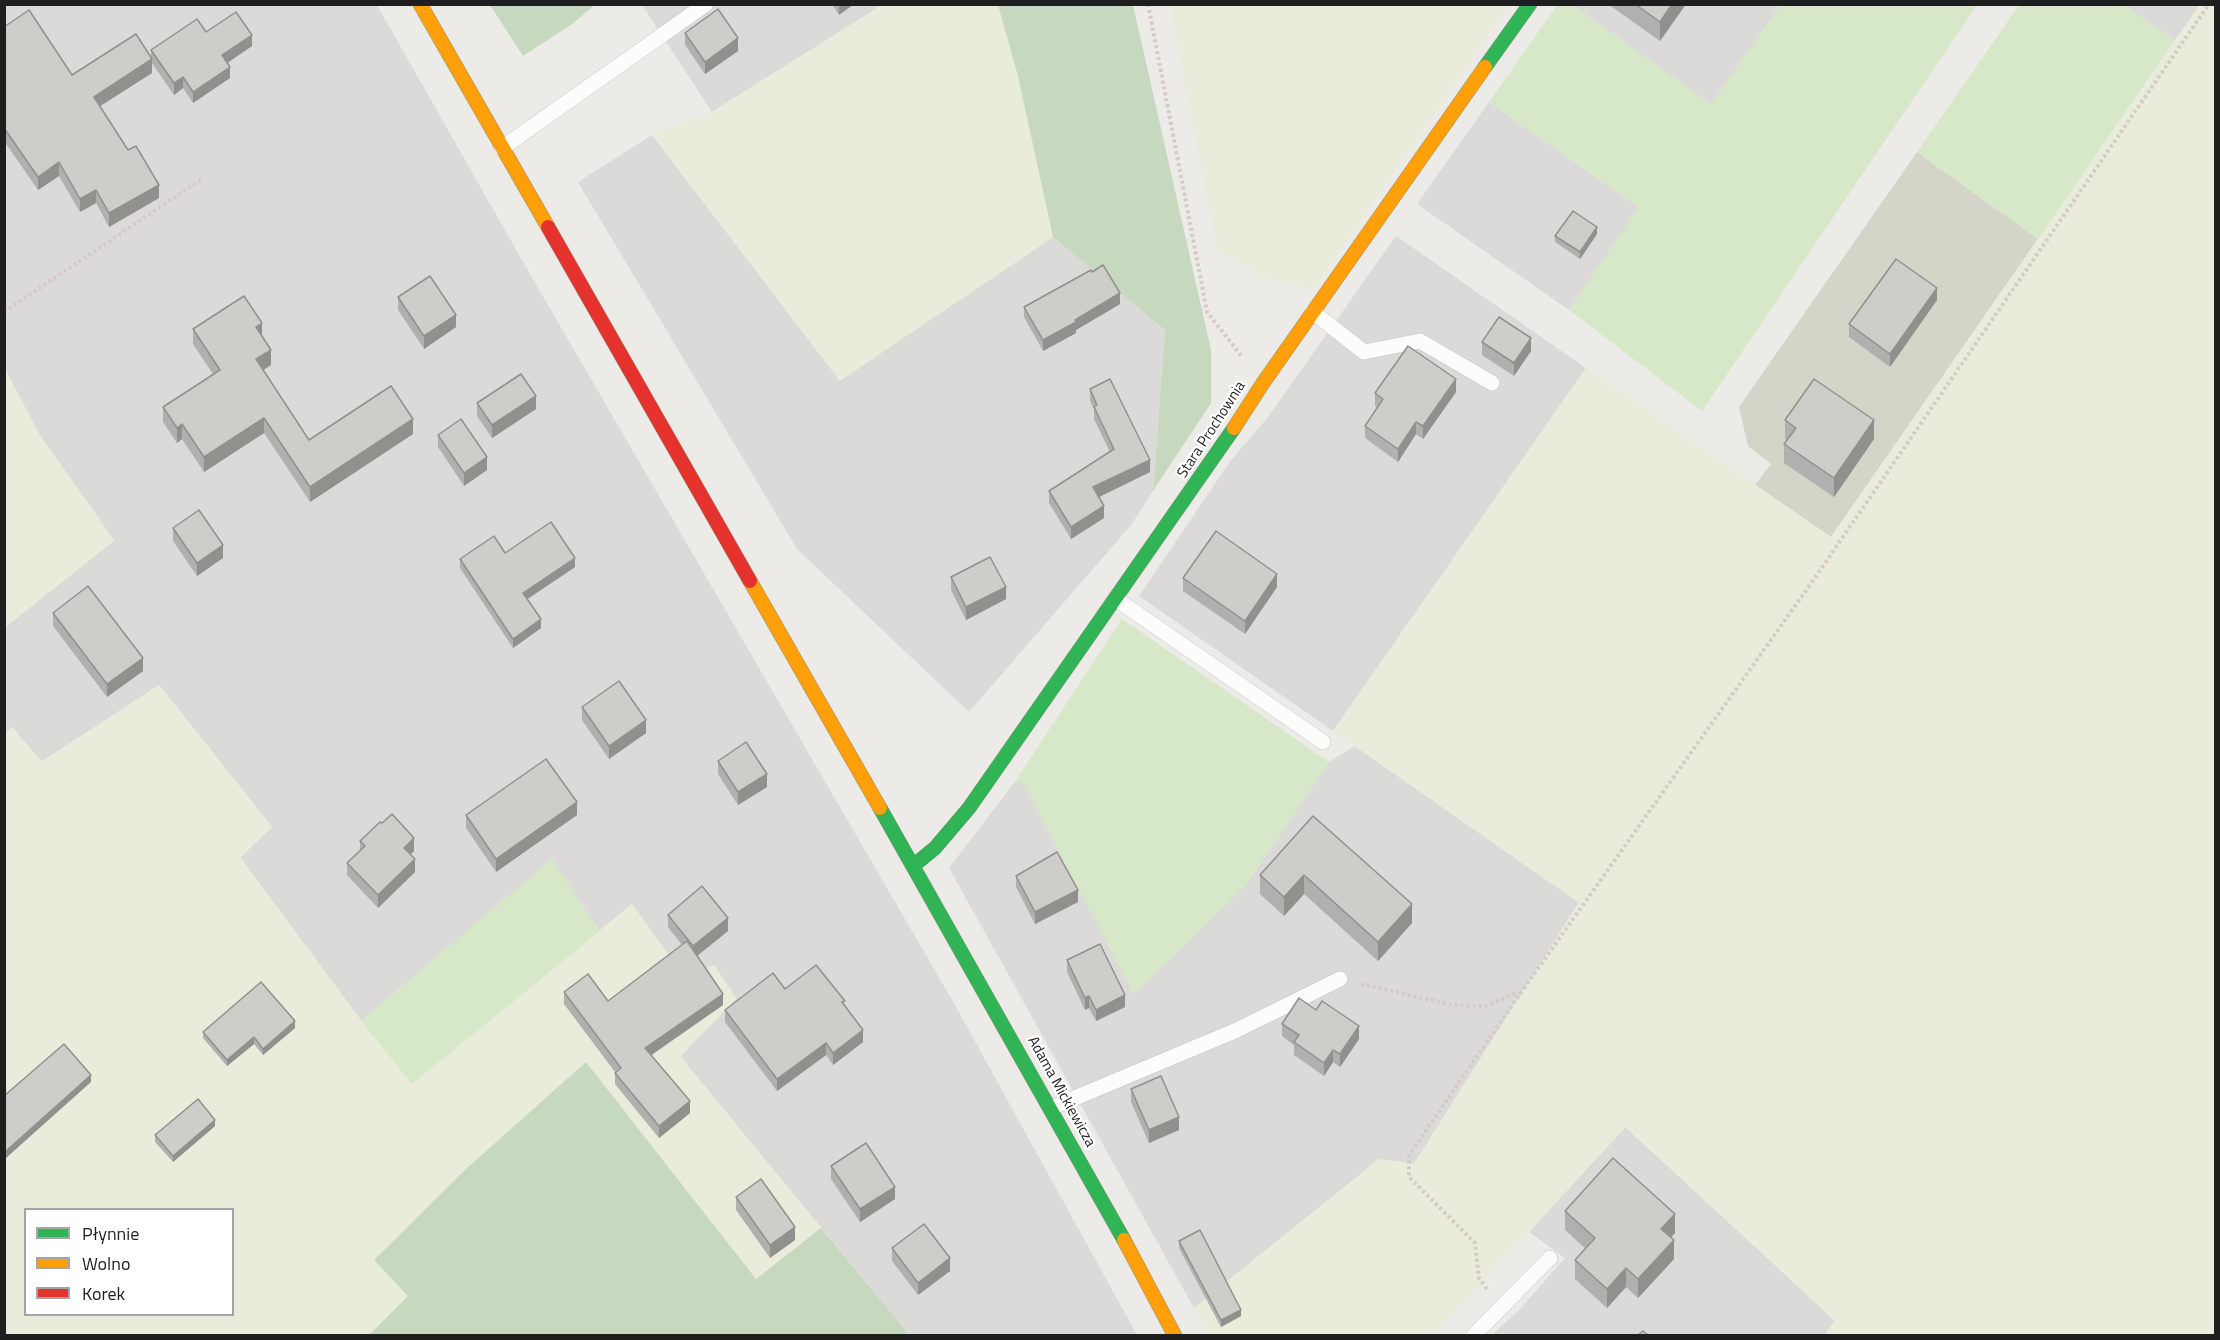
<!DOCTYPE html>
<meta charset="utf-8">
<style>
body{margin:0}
#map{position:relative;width:2220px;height:1340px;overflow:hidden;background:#ecebe7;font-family:"Titillium Web",sans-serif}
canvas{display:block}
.frame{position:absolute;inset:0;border:6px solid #1e1e1e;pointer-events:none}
.legend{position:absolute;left:24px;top:1208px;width:210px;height:108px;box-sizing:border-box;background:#fff;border:2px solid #a5a5a5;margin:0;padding:8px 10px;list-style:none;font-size:18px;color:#1e1e1e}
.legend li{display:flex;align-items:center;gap:12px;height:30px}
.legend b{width:30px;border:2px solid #a5a5a5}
</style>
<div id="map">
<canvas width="2220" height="1340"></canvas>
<div class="frame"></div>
<ul class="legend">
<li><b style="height:8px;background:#30b455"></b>Płynnie</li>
<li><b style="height:8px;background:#ff9f0a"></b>Wolno</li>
<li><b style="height:8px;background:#e5322d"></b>Korek</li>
</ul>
</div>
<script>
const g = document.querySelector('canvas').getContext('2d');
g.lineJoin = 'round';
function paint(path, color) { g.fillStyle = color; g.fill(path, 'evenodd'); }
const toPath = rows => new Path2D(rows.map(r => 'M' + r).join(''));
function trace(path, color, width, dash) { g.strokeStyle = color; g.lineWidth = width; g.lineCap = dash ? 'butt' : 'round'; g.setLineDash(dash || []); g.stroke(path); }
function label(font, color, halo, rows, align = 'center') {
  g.font = font + ' "Titillium Web",sans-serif'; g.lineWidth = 4.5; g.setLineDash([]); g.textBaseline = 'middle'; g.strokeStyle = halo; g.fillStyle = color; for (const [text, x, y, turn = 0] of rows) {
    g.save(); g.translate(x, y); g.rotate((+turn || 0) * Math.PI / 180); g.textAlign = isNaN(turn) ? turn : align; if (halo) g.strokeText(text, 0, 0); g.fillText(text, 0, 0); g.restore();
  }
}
paint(toPath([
 [5,5,377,5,523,262,955,1005,1137,1335,903,1335,907,1332,680,1056,736,999,714,965,686,979,632,904,600,931,552,860,361,1021,240,857,272,827,159,685,41,762,12,727,5,733,5,627,114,540,39,434,5,369],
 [642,5,882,5,712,112],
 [1573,5,1781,5,1711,105],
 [2124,5,2200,5,2175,40],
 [1489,102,1640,208,1569,310,1417,204],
 [652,135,840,380,1053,237,1165,330,1153,491,1131,525,969,712,797,549,578,182],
 [1396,236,1586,368,1333,731,1139,596,1229,463,1268,417],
 [1355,746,1579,902,1414,1164,1379,1159,1194,1308,949,868,1014,783,1023,781,1134,994,1245,886,1329,762],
 [1625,1127,1836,1321,1826,1332,1829,1336,1491,1336,1520,1309,1565,1258,1529,1232]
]), '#dbdad8');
paint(toPath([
 [1917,152,2038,239,1831,537,1755,485,1771,464,1748,446,1739,407]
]), '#d4d4c9');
paint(toPath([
 [882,5,998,5,1018,76,1053,237,840,381,652,135,712,112],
 [1170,5,1509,5,1314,289,1272,281,1217,250],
 [2200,5,2215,5,2215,1335,1829,1335,1826,1332,1835,1321,1626,1127,1432,1335,1209,1335,1194,1308,1380,1159,1414,1164,1579,903,1333,731,1586,368,1831,537],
 [5,369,39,434,114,541,5,627],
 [159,685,272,827,240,858,361,1020,412,1084,632,904,686,979,714,965,736,998,680,1057,821,1228,756,1279,586,1062,375,1259,408,1295,369,1335,5,1336,5,733,12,727,42,762],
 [26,1210,232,1210,232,1314,26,1314]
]), '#eaecdb');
paint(toPath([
 [1558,4,1573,5,1711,104,1781,5,1977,5,1702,411,1569,310,1639,207,1489,102],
 [2019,5,2124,5,2175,40,2038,239,1917,152],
 [1122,619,1329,762,1245,886,1134,994,1023,782,1014,783],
 [552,859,600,931,412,1084,361,1021]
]), '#d7e8c8');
paint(toPath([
 [490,5,595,5,572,24,523,56],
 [998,5,1133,5,1211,350,1211,403,1153,491,1165,330,1053,237,1018,76],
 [586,1062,756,1279,821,1228,907,1332,903,1336,369,1335,408,1296,374,1260,466,1169]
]), '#c6d9be');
const lane = toPath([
 [502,148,706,4],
 [1313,312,1364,352,1420,341,1492,383],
 [1116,599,1323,742],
 [1051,1108,1237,1030,1340,979],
 [1473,1336,1550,1258]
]);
const fast = toPath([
 [1485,67,1530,4],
 [880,808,1124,1240],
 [913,866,935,848,969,808,1234,428]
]);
const slow = toPath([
 [420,4,548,227],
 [1234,428,1263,383,1485,67],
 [750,581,880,808],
 [1124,1240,1175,1336]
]);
const jam = toPath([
 [548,227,750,581]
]);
trace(lane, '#c3c3c1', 16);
trace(fast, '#929580', 15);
trace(slow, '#929580', 15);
trace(jam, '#929580', 15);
trace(toPath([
 [1148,4,1207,312,1243,358],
 [4,312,202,179],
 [1361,984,1453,1005,1485,1006,1519,992],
 [1487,1289,1479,1278,1475,1243,1409,1177,1409,1155,1522,991,1812,582,2209,4]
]), '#d5cac7', 4, [3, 3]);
trace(lane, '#fcfcfb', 15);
trace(fast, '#30b455', 14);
trace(slow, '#ff9f0a', 14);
trace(jam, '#e5322d', 14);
paint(toPath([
 [832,4,854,4,839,15],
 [1608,4,1686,4,1660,41],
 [4,27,72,75,151,58,151,50,206,32,252,46,228,63,230,78,193,103,183,88,174,95,152,63,152,73,100,106,159,198,109,227,96,203,80,212,59,176,38,190,4,141],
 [685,33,738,51,705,74,685,45],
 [1597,234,1580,259,1555,242,1555,236],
 [398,297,456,327,424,349,398,310],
 [1937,300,1890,367,1849,337,1849,324],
 [1120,304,1076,330,1076,333,1043,351,1024,317,1024,307],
 [193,329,262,336,271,365,263,370,309,440,413,434,310,502,264,433,204,472,182,439,177,443,163,422,163,407,213,374,193,344],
 [1482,342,1531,351,1514,376,1482,355],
 [1090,389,1150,472,1099,497,1104,518,1071,539,1049,503,1049,491,1110,452,1094,419,1094,409,1090,401],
 [1456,392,1423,439,1416,434,1398,462,1365,438,1365,426,1377,407,1375,406,1375,393],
 [477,403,536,409,492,438,477,416],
 [1785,420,1874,439,1834,497,1784,463,1784,444,1787,440,1785,439],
 [438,435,487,470,464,486,438,447],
 [173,528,223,558,197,576,173,541],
 [505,553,575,567,527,599,541,628,513,648,460,568,460,559],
 [951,577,1006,599,966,620,951,590],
 [1183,578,1277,587,1245,634,1183,591],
 [53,613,143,671,107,697,53,626],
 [582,707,646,733,609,759,582,720],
 [718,761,767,787,738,805,718,774],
 [466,815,577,815,496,872,466,828],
 [1313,816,1412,923,1378,961,1304,894,1284,916,1260,894,1260,875],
 [360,841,414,851,410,855,415,872,378,908,347,875,347,863,360,851],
 [1016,876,1078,902,1035,924,1016,887],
 [668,915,728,931,697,956,723,1005,652,1055,690,1113,659,1138,615,1084,615,1072,564,1004,564,992,608,1001,682,945,668,927],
 [1067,960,1125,1007,1096,1021,1089,1008,1085,1010,1067,972],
 [785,989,863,1042,833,1065,826,1055,777,1091,725,1022,725,1010],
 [1282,1024,1359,1039,1340,1067,1333,1062,1324,1076,1294,1055,1294,1045,1282,1036],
 [295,1028,263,1055,254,1044,227,1066,203,1038,203,1032],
 [1131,1089,1179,1130,1149,1143,1131,1102],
 [215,1126,173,1162,155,1142,155,1135],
 [831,1166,895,1199,860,1222,831,1179],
 [736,1197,795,1240,770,1258,736,1210],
 [1565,1211,1675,1233,1671,1237,1674,1259,1638,1298,1626,1287,1607,1308,1575,1279,1575,1260,1586,1249,1565,1230],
 [1179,1241,1241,1316,1221,1327,1179,1248],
 [892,1248,950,1271,918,1295,892,1261]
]), '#b2b0ae');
paint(toPath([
 [839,4,854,4,839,15],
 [1672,4,1686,4,1660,41,1660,22],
 [252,35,252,46,222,66,222,55],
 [738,38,738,51,705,74,705,62],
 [152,59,152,73,94,110,94,97],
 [230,67,230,78,193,103,193,92],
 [183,77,183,88,174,95,174,83],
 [59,162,59,176,38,190,38,177],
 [159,185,159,198,109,227,109,213],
 [96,190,96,203,80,212,80,199],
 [1597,227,1597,234,1580,259,1580,252],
 [1937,288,1937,300,1890,367,1890,354],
 [1120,293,1120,304,1076,330,1076,333,1043,351,1043,340],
 [456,315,456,327,424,349,424,336],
 [262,323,262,339,256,327],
 [1531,338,1531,351,1514,376,1514,363],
 [271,350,271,365,256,375,256,359],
 [1456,379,1456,392,1423,439,1423,426],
 [536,396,536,409,492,438,492,425],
 [264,418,264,433,204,472,204,457],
 [413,419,413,434,310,502,310,487],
 [1874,420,1874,439,1834,497,1834,478],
 [1416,422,1416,434,1398,462,1398,449],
 [182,424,182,439,177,443,177,428],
 [487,457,487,470,464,486,464,473],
 [1150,460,1150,472,1093,500,1093,487],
 [1104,506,1104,518,1071,539,1071,527],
 [223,545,223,558,197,576,197,563],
 [575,558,575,567,523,602,523,593],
 [1277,574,1277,587,1245,634,1245,621],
 [1006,587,1006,599,966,620,966,607],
 [541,619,541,628,513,648,513,639],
 [143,658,143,671,107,697,107,684],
 [646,720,646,733,609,759,609,746],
 [767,774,767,787,738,805,738,792],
 [577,802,577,815,496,872,496,859],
 [414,838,414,851,404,861,404,848],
 [415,859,415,872,378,908,378,895],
 [1304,875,1304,894,1284,916,1284,897],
 [1078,890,1078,902,1035,924,1035,912],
 [1412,904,1412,923,1378,961,1378,942],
 [728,918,728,931,693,959,693,946],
 [723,994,723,1005,645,1059,645,1048],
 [1125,995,1125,1007,1096,1021,1096,1010],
 [1089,996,1089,1008,1085,1010,1085,998],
 [295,1021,295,1028,263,1055,263,1049],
 [1359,1026,1359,1039,1340,1067,1340,1054],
 [863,1030,863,1042,833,1065,833,1053],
 [254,1037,254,1044,227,1066,227,1060],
 [826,1043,826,1055,777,1091,777,1079],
 [1333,1050,1333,1062,1324,1076,1324,1063],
 [91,1075,91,1082,6,1158,6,1151],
 [690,1101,690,1113,659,1138,659,1126],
 [1179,1117,1179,1130,1149,1143,1149,1130],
 [215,1120,215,1126,173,1162,173,1156],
 [895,1187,895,1199,860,1222,860,1209],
 [1675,1214,1675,1233,1661,1248,1661,1229],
 [795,1227,795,1240,770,1258,770,1245],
 [1674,1240,1674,1259,1638,1298,1638,1279],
 [950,1258,950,1271,918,1295,918,1283],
 [1626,1268,1626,1287,1607,1308,1607,1289],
 [1241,1310,1241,1316,1221,1327,1221,1320]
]), '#91908d');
const building = toPath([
 [1635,4,1672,4,1660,22,1635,4],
 [718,9,738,38,705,62,685,33,718,9],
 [29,10,72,75,136,34,152,59,94,97,128,150,136,146,159,185,109,213,96,190,80,199,59,162,38,177,4,128,4,27,29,10],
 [236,12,252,35,222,55,230,67,193,92,183,77,174,83,151,50,197,19,206,32,236,12],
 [1573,211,1597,227,1580,252,1555,236,1573,211],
 [1896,259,1937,288,1890,354,1849,324,1896,259],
 [1103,265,1120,293,1075,320,1076,322,1043,340,1024,307,1091,270,1092,272,1103,265],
 [430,276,456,315,424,336,398,297,430,276],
 [244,296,262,323,256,327,271,350,256,359,309,440,391,386,413,419,310,487,264,418,204,457,182,424,177,428,163,407,220,370,193,329,244,296],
 [1499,317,1531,338,1514,363,1482,342,1499,317],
 [1408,346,1456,379,1423,426,1416,422,1398,449,1365,426,1383,399,1375,393,1408,346],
 [521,374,536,396,492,425,477,403,521,374],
 [1110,379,1150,460,1093,487,1104,506,1071,527,1049,491,1114,449,1094,407,1097,405,1090,389,1110,379],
 [1814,379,1874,420,1834,478,1784,444,1796,428,1785,420,1814,379],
 [461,419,487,457,464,473,438,435,461,419],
 [199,510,223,545,197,563,173,528,199,510],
 [551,522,575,558,523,593,541,619,513,639,460,559,494,536,505,553,551,522],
 [1216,531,1277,574,1245,621,1183,578,1216,531],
 [990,557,1006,587,966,607,951,577,990,557],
 [88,586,143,658,107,684,53,613,88,586],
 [619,681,646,720,609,746,582,707,619,681],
 [746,742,767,774,738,792,718,761,746,742],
 [546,759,577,802,496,859,466,815,546,759],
 [392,814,414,838,404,848,415,859,378,895,347,863,365,846,360,841,380,822,382,823,392,814],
 [1313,816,1412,904,1378,942,1304,875,1284,897,1260,875,1313,816],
 [1057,852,1078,890,1035,912,1016,876,1057,852],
 [702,886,728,918,693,946,668,915,702,886],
 [687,941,723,994,645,1048,690,1101,659,1126,615,1073,621,1068,564,992,588,974,608,1001,687,941],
 [1100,944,1125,995,1096,1010,1089,996,1085,998,1067,960,1100,944],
 [816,965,845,1001,842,1002,863,1030,833,1053,826,1043,777,1079,725,1010,773,973,785,989,816,965],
 [261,982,295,1021,263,1049,254,1037,227,1060,203,1032,261,982],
 [1299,998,1316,1010,1322,1001,1359,1026,1340,1054,1333,1050,1324,1063,1294,1042,1299,1035,1282,1024,1299,998],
 [64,1044,91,1075,6,1151,4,1150,4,1096,64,1044],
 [1161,1076,1179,1117,1149,1130,1131,1089,1161,1076],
 [198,1099,215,1120,173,1156,155,1135,198,1099],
 [866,1143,895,1187,860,1209,831,1166,866,1143],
 [1613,1158,1675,1214,1661,1229,1674,1240,1638,1279,1626,1268,1607,1289,1575,1260,1595,1238,1565,1211,1613,1158],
 [761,1179,795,1227,770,1245,736,1197,761,1179],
 [924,1224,950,1258,918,1283,892,1248,924,1224],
 [1200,1230,1241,1310,1221,1320,1179,1241,1200,1230],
 [1643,1331,1648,1335,1638,1335,1643,1331]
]);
paint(building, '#cfcdca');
trace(building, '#91908d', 1.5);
label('15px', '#1e1e1e', '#fff', [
 ["Stara Prochownia",1212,430,-57],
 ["Adama Mickiewicza",1061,1092,61]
]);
</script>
